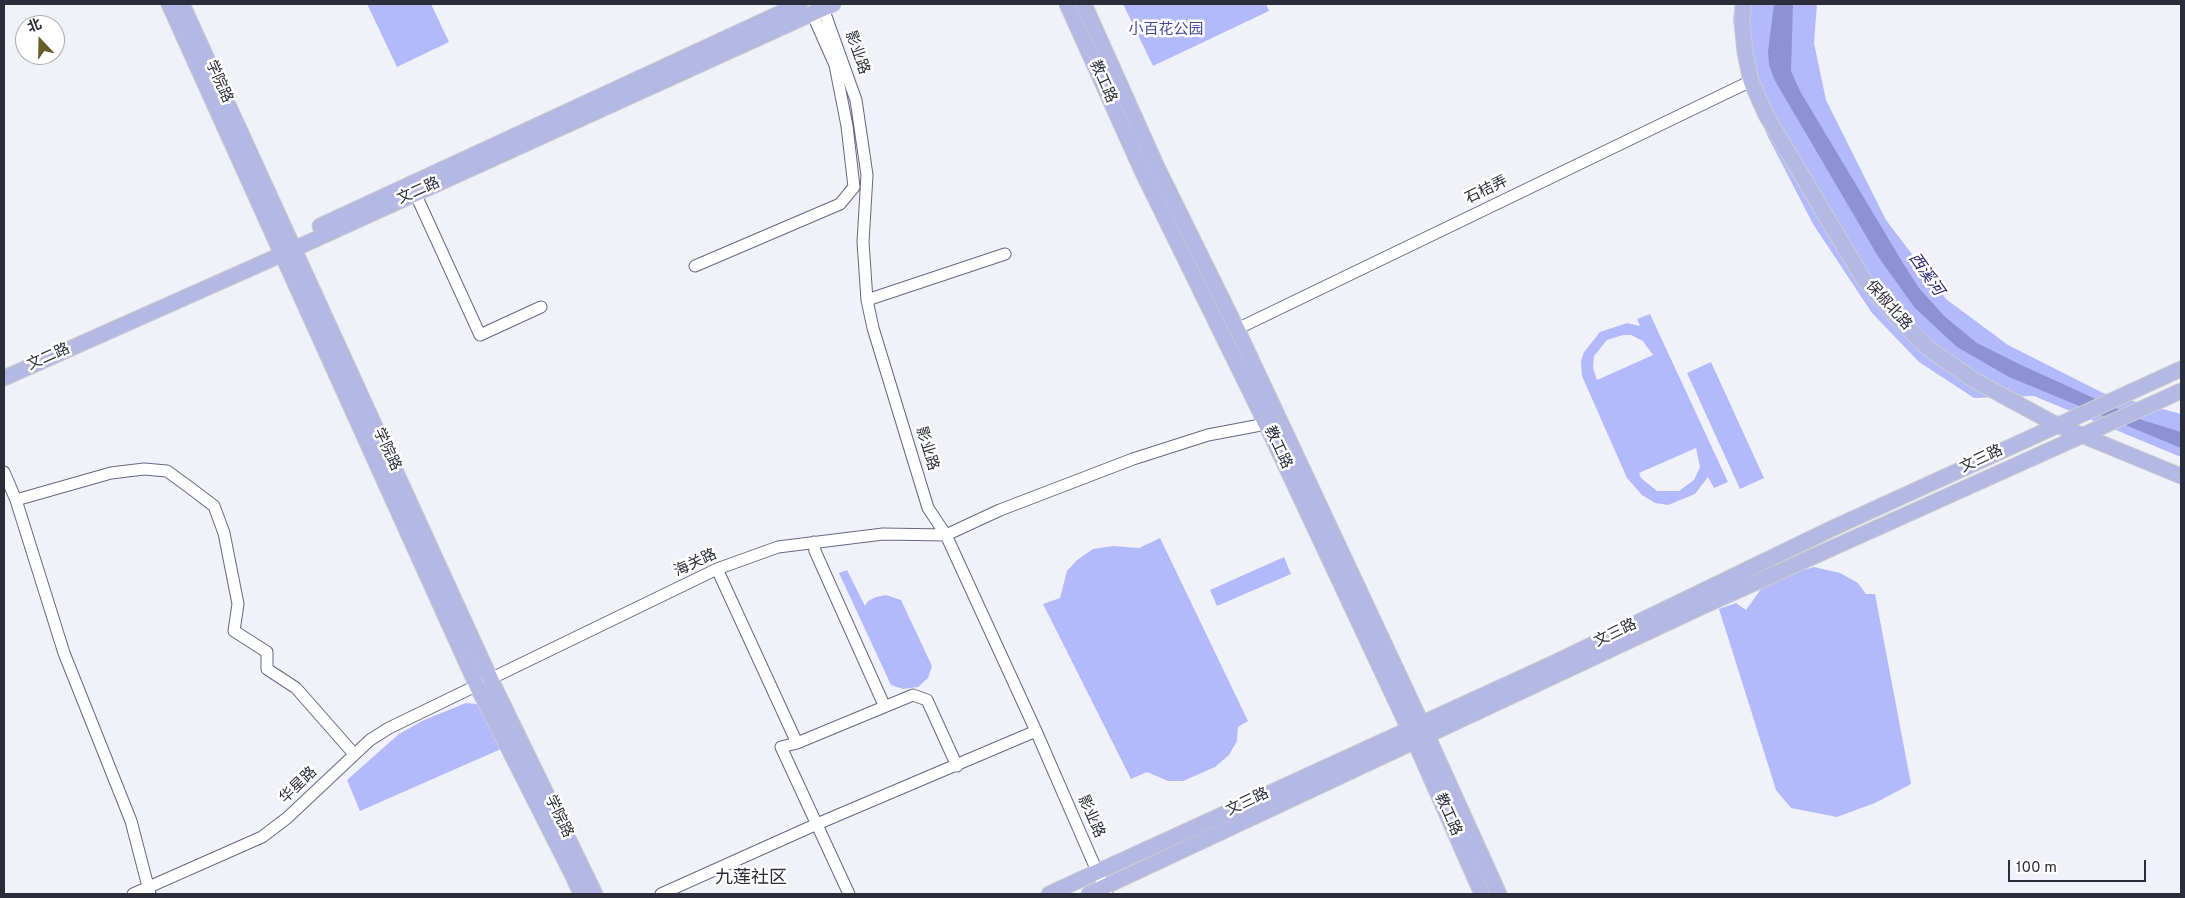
<!DOCTYPE html>
<meta charset="utf-8">
<style>
body{margin:0}
#map{position:relative;width:2185px;height:898px;overflow:hidden;background:#f1f2f9;font-family:Overpass,"Noto Sans SC",sans-serif}
canvas{display:block}
.frame{position:absolute;inset:0;border:5px solid #2b2d3a;pointer-events:none}
.north{position:absolute;left:15px;top:15px;width:50px;height:50px;box-sizing:border-box;background:#fff;border:1px solid #aaabb0;border-radius:50%;rotate:339deg;font-size:14px;font-weight:700;line-height:20px;text-align:center;color:#2b2d3a}
.north::after{content:'';display:block;margin:auto;width:18px;height:22px;background:#665d2a;clip-path:polygon(50% 0,100% 100%,50% 72%,0 100%)}
.scale{position:absolute;left:2008px;top:860px;width:138px;height:22px;box-sizing:border-box;border:2px solid #2b2d3a;border-top:0;padding-left:6px;font-size:15px;line-height:18px;white-space:nowrap;color:#2b2d3a;-webkit-text-stroke:4px #fff;paint-order:stroke}
</style>
<div id="map">
<canvas width="2185" height="898"></canvas>
<div class="frame"></div>
<div class="north">北</div>
<div class="scale">100 m</div>
</div>
<script>
const g = document.querySelector('canvas').getContext('2d');
g.lineJoin = 'round';
function paint(path, color) { g.fillStyle = color; g.fill(path, 'evenodd'); }
const toPath = rows => new Path2D(rows.map(r => 'M' + r).join(''));
function trace(path, color, width, dash) { g.strokeStyle = color; g.lineWidth = width; g.lineCap = dash ? 'butt' : 'round'; g.setLineDash(dash || []); g.stroke(path); }
function label(font, color, halo, rows, align = 'center') {
  g.font = font + ' Overpass,"Noto Sans SC",sans-serif'; g.lineWidth = 5; g.setLineDash([]); g.textBaseline = 'middle'; g.strokeStyle = halo; g.fillStyle = color; for (const [text, x, y, turn = 0] of rows) {
    g.save(); g.translate(x, y); g.rotate((+turn || 0) * Math.PI / 180); g.textAlign = isNaN(turn) ? turn : align; if (halo) g.strokeText(text, 0, 0); g.fillText(text, 0, 0); g.restore();
  }
}
paint(toPath([
 [367,4,431,4,449,42,397,67],
 [1123,4,1266,4,1269,11,1153,66],
 [1735,4,1817,4,1814,43,1826,100,1886,220,1946,299,2008,345,2103,393,2181,414,2181,457,2034,396,1974,398,1919,362,1872,313,1813,224,1767,135,1741,71,1733,19],
 [1650,314,1728,482,1714,488,1708,477,1695,494,1668,505,1655,503,1642,495,1627,478,1582,376,1581,361,1584,352,1600,332,1627,323,1640,326,1637,319],
 [1623,335,1631,335,1643,341,1653,355,1597,380,1593,368,1594,356,1607,340],
 [1696,448,1700,467,1694,480,1679,491,1657,491,1641,478,1639,473],
 [1711,362,1764,478,1740,489,1687,373],
 [1160,538,1248,721,1238,727,1237,741,1229,755,1215,767,1183,781,1168,781,1147,772,1131,779,1043,604,1060,598,1067,571,1077,560,1093,549,1113,546,1139,548],
 [1284,557,1291,574,1217,606,1210,590],
 [1814,567,1840,573,1858,583,1866,594,1875,594,1911,784,1875,803,1837,817,1791,808,1776,790,1719,609,1736,603,1746,610,1761,589,1789,574],
 [847,570,865,606,868,601,876,597,886,595,901,600,932,666,928,678,918,687,903,689,891,685,839,573],
 [466,703,477,704,484,710,501,749,360,811,347,780,399,734,424,720]
]), '#b3bafc');
paint(toPath([
 [1774,4,1793,4,1791,71,1800,91,1903,263,1919,288,1944,316,1977,343,2021,365,2142,420,2181,432,2181,448,2009,377,1957,347,1915,308,1879,258,1774,79,1769,65,1768,51]
]), '#8d93d2');
const minor = toPath([
 [823,8,856,100,867,175,863,242,867,300,873,328,928,508,946,535,1036,731,1107,894],
 [415,193,480,335,541,307],
 [695,266,840,204,854,187,847,126,835,65,812,13],
 [867,300,1005,254],
 [1237,329,1751,81],
 [4,472,16,500,64,653,131,821,150,894],
 [16,500,111,473,144,469,167,471,189,487,214,506,224,533,238,604,234,631,267,652,267,669,296,688,354,754],
 [814,542,815,551,884,705],
 [717,569,797,743],
 [133,894,262,837,287,818,370,740,389,728,717,569,778,547,883,534,946,535,1000,510,1133,459,1208,435,1266,424],
 [661,894,817,824,1036,731],
 [849,894,781,747,797,743,913,695,927,700,957,766]
]);
const major = toPath([
 [169,4,477,686,573,876,581,894],
 [182,4,491,680,595,894],
 [1067,4,1143,173,1266,424,1415,742,1482,894],
 [1084,4,1157,167,1237,329,1428,737,1499,894],
 [1743,4,1742,23,1745,53,1751,81,1766,115,1864,280,1898,319,1929,349,1974,380,2057,425,2181,476],
 [320,226,800,4],
 [4,378,294,249,833,4],
 [1049,894,1554,663,1831,529,2181,369],
 [1089,894,1699,608,2181,391]
]);
trace(minor, '#646885', 13);
trace(major, '#cccdd0', 17);
trace(minor, '#fff', 11);
trace(major, '#b4b8e3', 15);
label('15px', '#484996', '#fff', [
 ["小百花公园",1166,31]
]);
label('15px', '#2b2d3a', '#fff', [
 ["影业路",856,53,71],
 ["学院路",218,82,66],
 ["教工路",1102,82,66],
 ["石桔弄",1487,191,-26],
 ["文二路",419,192,-24],
 ["保俶北路",1888,306,48],
 ["文二路",49,358,-24],
 ["教工路",1277,448,65],
 ["影业路",926,449,73],
 ["学院路",386,450,65],
 ["文三路",1982,460,-25],
 ["海关路",696,564,-25],
 ["文三路",1616,634,-26],
 ["华星路",299,786,-44],
 ["文三路",1248,803,-25],
 ["教工路",1447,815,66],
 ["学院路",558,817,64],
 ["影业路",1090,817,66]
]);
label('italic 16px', '#2c2872', '#fff', [
 ["西溪河",1925,275,55]
]);
label('18px', '#2b2d3a', '#fff', [
 ["九莲社区",751,879]
]);
</script>
